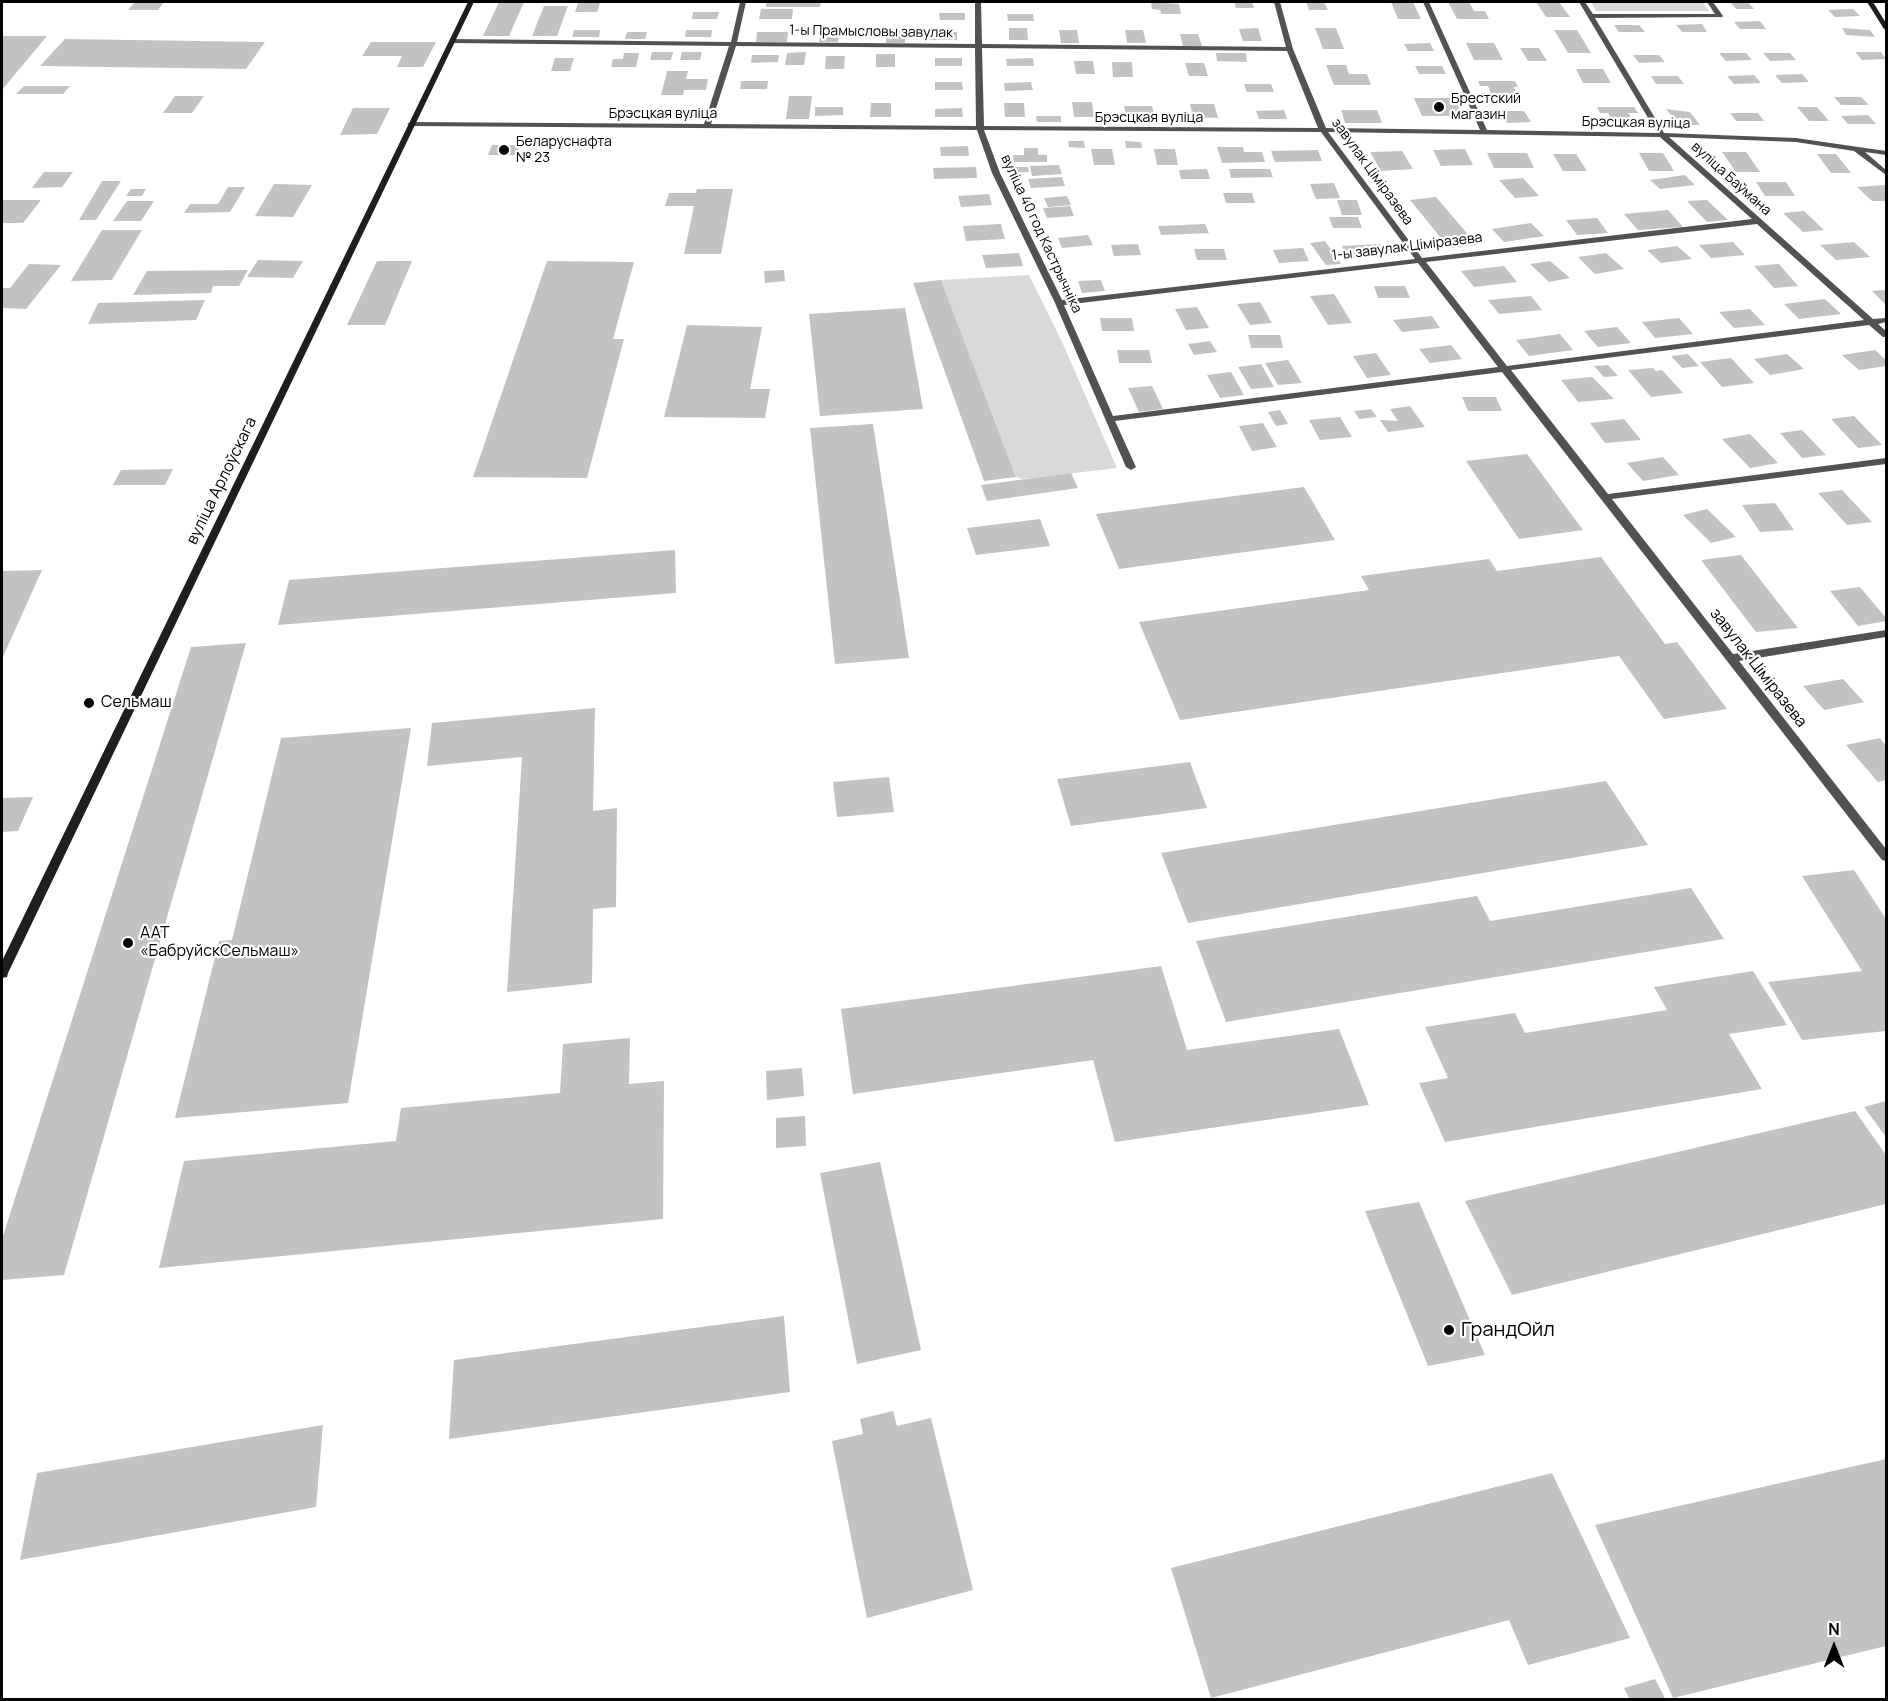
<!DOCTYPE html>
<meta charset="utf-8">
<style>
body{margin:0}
#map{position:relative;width:1888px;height:1701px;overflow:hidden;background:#fff;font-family:Manrope,sans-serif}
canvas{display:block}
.frame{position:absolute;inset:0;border:3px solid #000;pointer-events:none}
.north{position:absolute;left:1804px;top:1617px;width:60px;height:60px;-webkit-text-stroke:4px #fff;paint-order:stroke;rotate:0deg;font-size:16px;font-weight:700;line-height:24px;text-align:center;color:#000}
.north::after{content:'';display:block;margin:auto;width:21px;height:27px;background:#000;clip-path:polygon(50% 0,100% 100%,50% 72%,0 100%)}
</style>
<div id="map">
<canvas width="1888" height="1701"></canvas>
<div class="frame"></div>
<div class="north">N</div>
</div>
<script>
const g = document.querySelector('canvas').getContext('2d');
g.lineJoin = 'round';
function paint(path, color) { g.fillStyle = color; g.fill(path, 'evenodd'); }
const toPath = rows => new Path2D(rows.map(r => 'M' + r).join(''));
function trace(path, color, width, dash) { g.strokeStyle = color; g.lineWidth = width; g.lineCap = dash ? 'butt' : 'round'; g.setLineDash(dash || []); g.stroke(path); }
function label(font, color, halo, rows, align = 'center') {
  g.font = font + ' Manrope,sans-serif'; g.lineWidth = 4.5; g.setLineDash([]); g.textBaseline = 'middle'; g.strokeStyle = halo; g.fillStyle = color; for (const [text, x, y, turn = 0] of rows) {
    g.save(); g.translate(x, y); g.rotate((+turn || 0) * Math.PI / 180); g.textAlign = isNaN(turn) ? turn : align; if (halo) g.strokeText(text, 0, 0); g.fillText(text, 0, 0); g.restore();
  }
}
paint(toPath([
 [1591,2,1703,2,1709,11,1596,11],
 [1029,275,1063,344,1117,468,1023,479,1016,477,941,280]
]), '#d9d9d9');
paint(toPath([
 [135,2,164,2,158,10,128,10],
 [499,2,524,2,509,36,483,36],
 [766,2,821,2,820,7,766,7],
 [1151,2,1179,4,1181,14,1161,14,1160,10,1152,9],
 [1234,2,1252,2,1254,8,1236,8],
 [1306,2,1324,2,1328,10,1309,10],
 [1391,2,1413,2,1421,19,1398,19],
 [1448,2,1469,2,1474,11,1485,11,1489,19,1457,19],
 [1536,2,1559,2,1570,17,1546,17],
 [1730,2,1748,2,1754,9,1736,9],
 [578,3,600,3,597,12,575,12],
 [544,6,568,6,557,36,532,36],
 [761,9,793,9,792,19,759,19],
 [1853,9,1860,16,1835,17,1828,10],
 [693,12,719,12,717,19,692,19],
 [939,13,965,13,965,20,940,20],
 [1007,14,1033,14,1034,21,1008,21],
 [1760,21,1766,29,1740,29,1734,22],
 [1702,24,1707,32,1682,32,1676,25],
 [1614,25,1639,25,1645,32,1619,32],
 [1009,28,1027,28,1028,40,1009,40],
 [1258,28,1262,41,1243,41,1239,29],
 [1315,28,1336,28,1344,49,1323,49],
 [1842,28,1870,30,1875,37,1846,35],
 [574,30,600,30,599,37,572,37],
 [686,30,712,30,711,37,685,37],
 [821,30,839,30,838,42,819,42],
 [1059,30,1077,30,1079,43,1061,43],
 [1125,30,1143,30,1146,43,1127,43],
 [1554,30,1577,30,1591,53,1568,53],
 [886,31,905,31,905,43,886,43],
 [627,32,647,32,645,39,625,39],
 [757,32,788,32,787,42,756,42],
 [957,32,957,40,931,40,931,33],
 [1180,34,1198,34,1202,46,1183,46],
 [2,36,47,36,2,90],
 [65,39,265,42,246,69,40,66],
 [371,42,436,42,423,67,397,67,402,56,362,56],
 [1430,43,1434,51,1408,51,1404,44],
 [1466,43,1494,43,1503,60,1474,60],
 [1520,48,1539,48,1547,61,1528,61],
 [652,52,673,52,671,60,650,60],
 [682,52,702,52,700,60,680,60],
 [806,52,804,65,785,65,787,53],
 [1855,52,1881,52,1886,59,1862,60],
 [624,53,639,53,636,67,611,67,613,59,623,59],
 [1216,53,1246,53,1247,62,1217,61],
 [1719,53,1746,53,1752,60,1726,61],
 [1763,53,1790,53,1796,60,1770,61],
 [876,54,895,54,895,67,876,67],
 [752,55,779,55,778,62,751,63],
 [1633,55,1659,55,1665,62,1639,63],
 [826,56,845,56,844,69,825,69],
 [555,58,574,58,570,71,551,71],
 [935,58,962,58,962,66,935,66],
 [1033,58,1034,66,1007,66,1006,59],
 [1074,61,1093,61,1095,74,1076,74],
 [1112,62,1132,62,1133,77,1113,77],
 [1185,63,1204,63,1208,76,1189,76],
 [1326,65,1346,65,1349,74,1367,74,1371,85,1334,85],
 [1415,66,1442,66,1446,74,1419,74],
 [1576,69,1603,69,1611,83,1583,83],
 [667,71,688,71,686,79,708,79,706,90,684,90,683,95,661,95],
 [1802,74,1809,82,1782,83,1775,75],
 [1754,75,1761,83,1734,84,1727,76],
 [1651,76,1678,76,1684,84,1656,84],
 [741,81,768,81,767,89,740,89],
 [1478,81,1515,81,1518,87,1514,87,1517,94,1491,94,1488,86,1480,86],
 [935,82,962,82,963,90,935,90],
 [1031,82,1033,90,1005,91,1004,83],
 [1244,84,1271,84,1274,92,1247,92],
 [24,86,70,86,63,94,16,94],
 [175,96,204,96,192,113,163,113],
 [789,96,812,96,809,119,786,119],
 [1834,97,1861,97,1869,105,1841,105],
 [1414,98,1455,98,1464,116,1422,116],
 [1072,102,1092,102,1094,117,1074,117],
 [871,103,891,103,891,117,870,117],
 [1004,103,1024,103,1025,117,1005,117],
 [1190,104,1214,104,1218,118,1193,117],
 [1124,106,1152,106,1154,114,1126,114],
 [815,107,843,107,843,115,815,116],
 [1597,107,1634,107,1638,113,1628,113,1636,125,1615,125,1608,113,1600,113],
 [1797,107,1817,107,1829,121,1809,121],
 [353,108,390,108,377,134,340,135],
 [962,108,963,117,935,117,935,109],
 [1666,109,1690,112,1700,125,1679,125],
 [1284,110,1287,119,1259,119,1256,111],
 [1341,110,1377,110,1382,123,1345,123],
 [1501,111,1524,111,1531,122,1507,123],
 [1730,113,1758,113,1764,121,1736,121],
 [1868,115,1876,124,1848,124,1841,116],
 [1036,116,1061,116,1061,122,1037,122],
 [1068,141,1084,141,1085,148,1069,147],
 [1125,141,1141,142,1142,148,1126,148],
 [492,145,521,145,516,155,488,155],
 [968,146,969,156,941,156,940,147],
 [1217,147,1243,147,1244,152,1262,152,1265,162,1222,163],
 [1024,148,1038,148,1038,155,1047,155,1047,162,1014,162,1013,155,1024,155],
 [1091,149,1112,149,1115,165,1094,165],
 [1154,149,1175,149,1178,165,1157,165],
 [1465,149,1473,165,1441,166,1433,150],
 [1318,150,1322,161,1275,162,1271,151],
 [1402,151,1413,169,1381,171,1370,152],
 [1722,152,1746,152,1760,172,1736,172],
 [1487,153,1527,153,1534,168,1494,168],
 [1639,153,1663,153,1674,171,1649,171],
 [1553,154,1576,154,1587,171,1563,171],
 [1817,154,1836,154,1851,173,1831,173],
 [1059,165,1062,174,1032,176,1030,166],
 [976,167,977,178,934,179,933,168],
 [1011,167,1028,167,1029,172,1012,173],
 [1207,169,1210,179,1181,179,1179,170],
 [1229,169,1270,169,1273,177,1231,178],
 [44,172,73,172,62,187,32,188],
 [1685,175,1695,185,1660,189,1650,180],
 [1062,177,1065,186,1031,188,1028,179],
 [1523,178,1539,196,1515,198,1499,180],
 [102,181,121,181,96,220,79,220],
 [1756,182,1786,182,1795,196,1765,196],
 [1334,183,1340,198,1316,199,1310,184],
 [274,184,312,185,293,217,255,216],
 [1886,185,1886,201,1872,201,1857,187],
 [228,187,245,187,230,212,184,213,190,204,218,204],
 [131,189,146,189,142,196,126,196],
 [697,189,733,189,721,254,684,254,694,206,665,206,669,193,696,193],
 [1223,193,1252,193,1255,203,1226,203],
 [989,194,992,205,961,207,958,196],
 [1067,196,1071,205,1048,207,1044,198],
 [1436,197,1477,245,1449,248,1410,200],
 [2,200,41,200,23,223,2,223],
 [1337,200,1357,200,1362,215,1342,215],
 [1707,200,1728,220,1707,222,1687,201],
 [127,201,154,201,141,221,113,221],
 [1070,206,1074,216,1047,218,1043,208],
 [1668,210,1683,227,1638,230,1624,214],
 [1804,211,1824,230,1803,232,1783,213],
 [1329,217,1358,217,1362,228,1333,228],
 [1597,218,1608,233,1577,235,1566,220],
 [1531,223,1544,236,1504,242,1492,229],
 [1001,224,1005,239,966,241,963,226],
 [1205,224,1209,233,1161,235,1158,226],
 [102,230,142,230,112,280,71,281],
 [1088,235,1093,245,1062,248,1058,238],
 [1325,241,1341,264,1326,265,1310,243],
 [1733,242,1745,255,1711,258,1699,245],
 [1854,242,1870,257,1836,260,1820,245],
 [1138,244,1141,255,1114,256,1111,245],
 [1380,244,1387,256,1348,258,1342,246],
 [1677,246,1692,259,1661,263,1647,250],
 [1303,248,1309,261,1279,263,1273,250],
 [1194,249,1224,249,1227,260,1197,260],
 [1019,253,1023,266,986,268,982,255],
 [1606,253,1624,269,1595,274,1578,257],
 [258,260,303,261,293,278,247,277],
 [377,261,412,261,385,325,347,325],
 [547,261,634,262,613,339,624,339,587,478,473,477],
 [1550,261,1570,278,1549,282,1530,264],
 [29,264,61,265,26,309,2,308,2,288,10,288],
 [1779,264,1798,286,1774,288,1754,266],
 [1504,266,1517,282,1474,287,1461,271],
 [248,270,239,286,213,286,211,293,133,295,147,271],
 [784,270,785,281,765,283,764,271],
 [941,280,1016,477,984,481,913,283],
 [1101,280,1105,291,1082,293,1078,281],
 [1374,286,1405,286,1410,298,1378,298],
 [1886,290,1886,305,1872,291],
 [1334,294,1352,323,1328,325,1310,296],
 [1531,296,1542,310,1499,314,1488,300],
 [1825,299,1841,314,1799,319,1784,304],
 [205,300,196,320,88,324,98,303],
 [1260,302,1272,323,1250,325,1237,304],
 [1197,307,1209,328,1186,330,1175,309],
 [905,308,923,409,820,416,809,314],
 [1750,309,1765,325,1734,328,1719,312],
 [1432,316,1440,328,1402,332,1393,320],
 [1100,318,1132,318,1134,331,1102,331],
 [1679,318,1693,334,1655,338,1642,322],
 [687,325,762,327,750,389,770,389,765,418,664,417],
 [1617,327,1631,343,1598,347,1584,331],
 [1560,334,1573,350,1529,356,1516,340],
 [1248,335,1280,335,1283,348,1251,348],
 [1210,341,1217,352,1194,355,1188,344],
 [1451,345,1462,359,1430,363,1419,349],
 [1117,350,1149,350,1152,363,1119,363],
 [1875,350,1886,360,1886,366,1859,370,1842,355],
 [1376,353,1391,375,1367,378,1353,356],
 [1688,354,1699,366,1682,368,1671,356],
 [1787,354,1804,369,1770,375,1754,359],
 [1731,358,1754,383,1722,387,1700,362],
 [1288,360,1302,383,1278,385,1265,363],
 [1261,364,1274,387,1251,389,1238,367],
 [1608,365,1618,376,1604,377,1594,366],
 [1653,368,1656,371,1662,370,1683,393,1651,397,1628,370],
 [1231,372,1244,395,1220,398,1207,375],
 [1592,377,1614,399,1578,402,1561,380],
 [1152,386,1163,409,1139,412,1128,388],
 [1462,397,1496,397,1502,411,1468,411],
 [1410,406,1425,427,1388,432,1380,420,1398,421,1390,409],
 [1371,409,1377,417,1359,419,1354,411],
 [1280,410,1288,424,1276,426,1268,412],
 [1854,416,1882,445,1858,448,1831,419],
 [1340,417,1352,437,1320,440,1309,420],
 [1624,419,1641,440,1605,443,1590,423],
 [1263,423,1277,447,1252,451,1239,426],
 [873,424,909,658,835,664,810,428],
 [1802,430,1826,455,1802,458,1780,433],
 [1750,434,1778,463,1750,468,1722,439],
 [1527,454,1583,530,1519,539,1466,461],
 [1663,457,1679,475,1643,481,1627,463],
 [173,469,165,485,113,485,121,470],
 [1071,473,1078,488,987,501,981,485],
 [1304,487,1335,540,1119,569,1096,514],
 [1842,490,1872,522,1847,525,1818,493],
 [1775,503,1794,530,1760,532,1742,505],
 [1707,509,1736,537,1711,543,1683,515],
 [1040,519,1050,546,976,555,967,528],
 [675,550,676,593,278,625,289,580],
 [1741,555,1798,628,1756,632,1701,560],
 [1601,557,1665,644,1677,642,1727,709,1664,719,1619,656,1180,720,1139,622,1369,590,1361,576,1489,559,1497,571],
 [42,570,2,659,2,571],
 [1860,587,1886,618,1886,621,1858,626,1830,591],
 [246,643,64,1275,2,1280,2,1239,191,647],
 [1843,679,1864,702,1824,710,1803,686],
 [595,708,593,811,617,808,616,907,593,909,592,983,507,992,522,757,427,766,432,723],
 [411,728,348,1103,175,1118,219,941,232,940,281,738],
 [1880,738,1886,746,1886,780,1878,782,1846,745],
 [1190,762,1207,808,1071,826,1057,779],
 [889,777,894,812,837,817,833,782],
 [1606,781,1648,845,1188,923,1161,853],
 [33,797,18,831,2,832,2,798],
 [1854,870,1886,919,1886,1031,1802,1040,1768,982,1862,971,1802,876],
 [1691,888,1724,939,1226,1022,1196,941,1477,896,1490,921],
 [1161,966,1187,1050,1339,1029,1369,1105,1115,1142,1093,1060,853,1094,841,1009],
 [1753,971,1787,1025,1729,1034,1762,1089,1445,1142,1419,1083,1448,1078,1425,1027,1515,1013,1525,1033,1667,1010,1654,987],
 [630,1038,629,1084,664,1081,663,1219,159,1268,184,1161,396,1141,401,1108,560,1093,563,1044],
 [802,1068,804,1096,767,1100,766,1071],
 [1886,1101,1886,1137,1864,1107],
 [1855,1111,1886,1155,1886,1204,1512,1295,1465,1201],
 [805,1116,806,1146,776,1148,776,1118],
 [880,1162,921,1350,857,1364,820,1173],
 [1419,1202,1485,1355,1428,1366,1365,1211],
 [784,1316,790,1392,449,1439,454,1360],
 [893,1411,897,1426,931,1418,973,1590,867,1618,832,1441,863,1434,860,1419],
 [323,1425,316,1507,20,1560,37,1473],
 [1886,1459,1886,1646,1673,1698,1595,1525],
 [1552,1473,1630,1638,1528,1665,1509,1620,1211,1698,1171,1568],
 [1655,1679,1666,1700,1630,1700,1624,1688]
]), '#c2c2c2');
paint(toPath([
 [740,2,746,2,737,42,975,44,975,2,981,2,982,44,1286,47,1274,2,1280,2,1293,49,1326,128,1480,130,1423,2,1429,2,1487,130,1657,133,1579,2,1585,2,1593,14,1715,14,1707,2,1713,2,1723,16,1722,17,1595,18,1664,133,1796,138,1886,151,1886,155,1865,152,1886,170,1886,175,1854,151,1796,142,1669,137,1873,319,1886,318,1886,322,1878,324,1886,331,1886,337,1883,337,1869,325,1511,370,1608,494,1886,458,1886,464,1612,499,1733,654,1886,630,1886,637,1739,661,1886,849,1886,861,1882,860,1502,372,1115,421,1136,467,1131,470,1126,467,1055,303,992,173,977,130,411,126,407,124,411,122,704,124,729,46,452,43,449,41,452,39,731,42,740,2],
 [736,46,975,48,976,126,711,124,736,46],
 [982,48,1287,51,1318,128,984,126,982,48],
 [984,130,1321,132,1415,259,1062,300,1000,173,984,130],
 [1328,132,1660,137,1752,219,1422,258,1328,132],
 [1757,224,1864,320,1507,366,1426,262,1757,224],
 [1418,263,1498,367,1113,416,1064,305,1418,263]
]), '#525252');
paint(toPath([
 [468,2,474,2,8,973,7,977,2,978,2,961,468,2],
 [1867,2,1873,2,1886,23,1886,30,1884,29,1867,2]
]), '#1f1f1f');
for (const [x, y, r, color] of [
 [1439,107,6,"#000"],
 [504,150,6,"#000"],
 [89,703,6,"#000"],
 [128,943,6,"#000"],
 [1449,1330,6,"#000"]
]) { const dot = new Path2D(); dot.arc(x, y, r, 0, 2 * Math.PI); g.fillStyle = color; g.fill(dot); trace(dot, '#fff', 2); }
label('14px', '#000', '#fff', [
 ["1-ы Прамысловы завулак",871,32,1],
 ["Брэсцкая вуліца",663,114],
 ["Брэсцкая вуліца",1149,118],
 ["Брэсцкая вуліца",1636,123,1],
 ["завулак Ціміразева",1372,172,54],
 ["вуліца Баўмана",1731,179,42],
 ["вуліца 40 год Кастрычніка",1041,234,65],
 ["1-ы завулак Ціміразева",1407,247,-7]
]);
label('14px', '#000', '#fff', [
 ["Брестский",1451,99],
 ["магазин",1451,115],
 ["Беларуснафта",516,142],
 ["№ 23",516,158]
], 'left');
label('16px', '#000', '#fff', [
 ["вуліца Арлоўскага",222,481,-64],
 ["завулак Ціміразева",1758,668,52]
]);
label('16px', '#000', '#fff', [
 ["Сельмаш",101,703],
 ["ААТ",140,934],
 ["«БабруйскСельмаш»",140,952]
], 'left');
label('20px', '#000', '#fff', [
 ["ГрандОйл",1461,1330]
], 'left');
</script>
